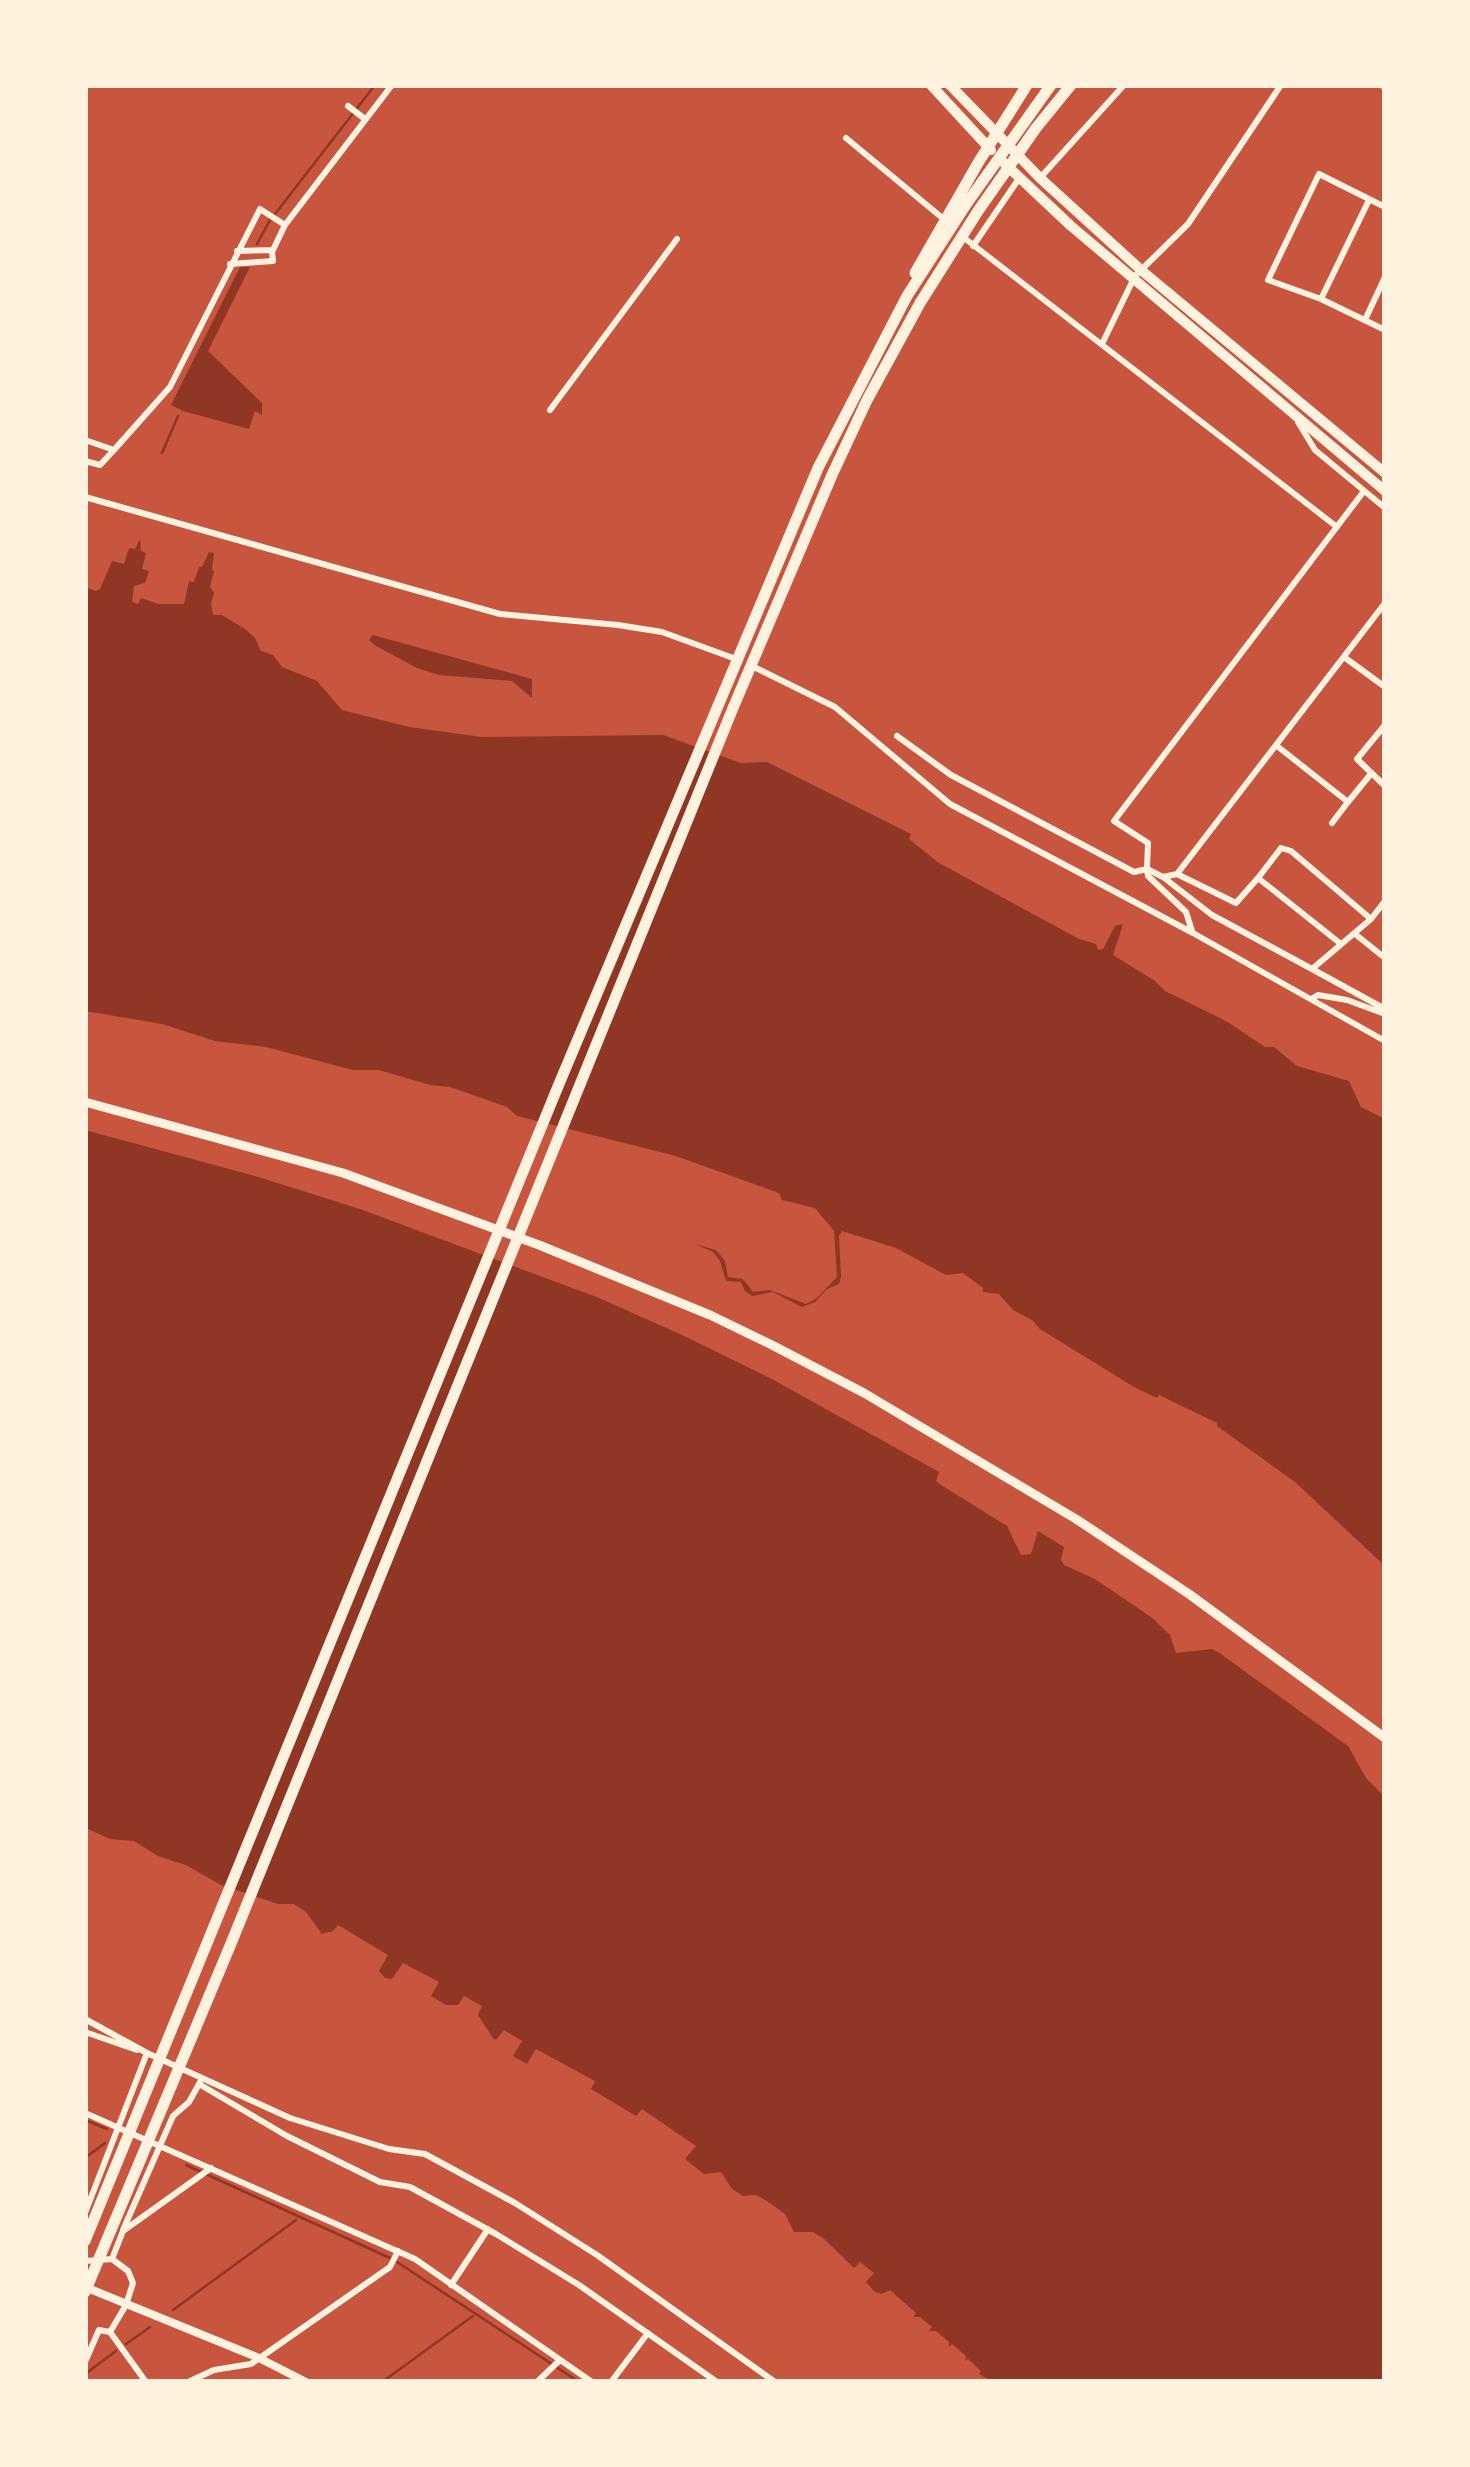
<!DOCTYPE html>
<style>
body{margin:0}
#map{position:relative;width:1470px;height:2467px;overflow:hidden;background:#c8553d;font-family:Arial,sans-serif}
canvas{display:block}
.frame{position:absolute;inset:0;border:88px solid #fff3e0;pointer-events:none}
</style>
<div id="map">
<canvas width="1470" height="2467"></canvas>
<div class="frame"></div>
</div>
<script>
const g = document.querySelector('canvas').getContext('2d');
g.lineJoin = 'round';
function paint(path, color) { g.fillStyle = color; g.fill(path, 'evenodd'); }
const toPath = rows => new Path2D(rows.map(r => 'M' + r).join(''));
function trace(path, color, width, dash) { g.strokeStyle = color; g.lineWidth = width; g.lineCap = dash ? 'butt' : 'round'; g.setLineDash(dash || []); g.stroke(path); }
paint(toPath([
 [240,267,250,267,208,351,262,403,262,415,255,411,249,429,183,411,171,405],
 [140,539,141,551,146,553,142,569,149,571,145,583,134,586,132,602,138,604,141,598,158,604,184,604,189,581,194,582,199,567,202,567,209,552,214,553,212,570,214,571,210,587,214,593,211,603,213,615,222,615,245,629,255,638,261,651,273,655,282,667,317,681,342,710,409,727,482,737,663,735,741,763,767,762,911,834,909,839,939,863,1079,939,1096,944,1098,950,1103,949,1115,926,1123,924,1113,955,1155,981,1165,991,1226,1021,1265,1047,1274,1047,1297,1066,1349,1081,1361,1107,1385,1119,1385,1566,1295,1482,1217,1426,1217,1423,1159,1395,1157,1398,1134,1387,1040,1329,1032,1320,1013,1310,999,1294,983,1292,983,1288,963,1273,946,1275,896,1248,842,1231,839,1236,841,1277,839,1284,827,1289,815,1302,802,1307,773,1292,752,1296,745,1291,741,1282,726,1281,720,1261,713,1252,695,1244,716,1250,725,1261,728,1277,743,1279,753,1292,770,1290,806,1304,817,1298,837,1277,834,1231,815,1208,782,1200,779,1193,676,1156,517,1116,507,1107,450,1087,430,1085,379,1070,353,1070,266,1047,215,1041,162,1024,85,1011,85,587,96,591,100,589,112,561,124,564,129,548,135,549],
 [373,635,532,679,532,698,512,681,439,675,417,668,376,646,369,640],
 [85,1130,255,1176,360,1209,599,1298,682,1335,770,1378,939,1472,936,1481,941,1485,1007,1526,1021,1555,1031,1554,1038,1531,1064,1547,1061,1560,1064,1565,1095,1579,1151,1617,1170,1635,1176,1653,1212,1649,1218,1652,1348,1746,1366,1778,1385,1797,1385,2382,994,2382,979,2374,981,2371,968,2359,965,2361,966,2356,952,2344,949,2347,949,2342,936,2331,929,2331,932,2327,920,2317,913,2317,916,2313,890,2290,881,2294,875,2292,866,2282,874,2273,860,2262,854,2268,823,2238,813,2232,794,2232,785,2214,767,2201,756,2195,743,2196,732,2189,721,2172,704,2174,685,2159,696,2146,642,2109,636,2116,591,2089,595,2081,536,2049,527,2064,513,2056,522,2041,504,2030,496,2040,493,2038,478,2015,482,2006,464,1996,458,2005,446,2005,431,1996,439,1982,403,1963,392,1979,385,1978,379,1971,388,1955,338,1925,333,1931,322,1934,306,1912,294,1904,278,1904,221,1885,186,1865,158,1856,134,1841,110,1839,88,1829,85,1834]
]), '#8f3625');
trace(toPath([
 [275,214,375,85],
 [257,244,270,220],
 [162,453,178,416],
 [85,2120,107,2129],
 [85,2158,105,2143],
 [186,2165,390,2258],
 [397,2262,579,2382],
 [173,2310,296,2220],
 [126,2344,150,2327],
 [85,2374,116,2351],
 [382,2382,473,2316]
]), '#8f3625', 2.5);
trace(toPath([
 [1381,85,1385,87],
 [348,106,365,119],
 [846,138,946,221],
 [1040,178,1124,85],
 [1385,207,1319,174,1268,280,1321,299,1385,330],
 [963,237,1337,527],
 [973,246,1020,177],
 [237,251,273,250],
 [230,264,273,261,272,252,285,225,392,85],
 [1321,299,1369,200],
 [1365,320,1385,277],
 [1102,344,1135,276,1188,224,1281,85],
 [550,410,677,239],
 [1298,422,1315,450,1385,508],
 [85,440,114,450,170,387,260,209,285,225],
 [85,461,100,465,114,450],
 [85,497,500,614,618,625,662,632,736,659],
 [1344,657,1385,687],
 [752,666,835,707,950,804,1193,933,1385,1041],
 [1385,725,1357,759,1385,786],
 [897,736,951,775,1134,872,1147,869,1148,843,1114,821,1364,491],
 [1277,746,1348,802,1370,775],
 [1332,823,1348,802],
 [1177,874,1236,903,1258,878,1341,944],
 [1163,877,1147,869,1148,876,1186,912,1192,931],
 [1258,878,1281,848,1291,851,1371,919],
 [1385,901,1371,919,1312,969,1385,1009],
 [1355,934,1385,958],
 [1312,969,1212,915,1163,877,1177,874,1385,603],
 [1313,998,1318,995,1347,1000,1385,1014],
 [85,2019,147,2053,290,2118,389,2149,425,2154,515,2203,597,2255,775,2382],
 [85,2032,137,2050],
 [202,2078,199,2084,287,2136,380,2182,410,2187,496,2234,579,2285,717,2382],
 [85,2113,415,2259,592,2382],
 [85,2213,147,2053],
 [123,2230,173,2116,189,2102,199,2084],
 [85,2261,112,2259],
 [451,2285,488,2229],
 [110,2332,126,2305,133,2283,128,2271,112,2259,123,2231,211,2168],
 [110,2332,146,2382],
 [85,2362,99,2330,110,2332],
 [188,2382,214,2370,251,2364,390,2267,398,2251],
 [537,2382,560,2360],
 [611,2382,648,2333]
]), '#fff3e0', 6);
trace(toPath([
 [85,2287,259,2358,306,2382]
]), '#fff3e0', 8);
trace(toPath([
 [85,1102,343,1173,539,1245,710,1315,772,1345,864,1393,1076,1519,1189,1594,1385,1738]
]), '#fff3e0', 9);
trace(toPath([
 [931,85,991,150],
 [950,85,1040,178,1141,270,1385,473],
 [1003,162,1071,226,1385,491]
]), '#fff3e0', 10);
trace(toPath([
 [915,273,978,163,1027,85],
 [85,2241,559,1084,818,468,907,296,967,203,1051,85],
 [85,2292,230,1946,733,708,832,475,867,400,920,303,978,211,1036,128,1071,85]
]), '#fff3e0', 11);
</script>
